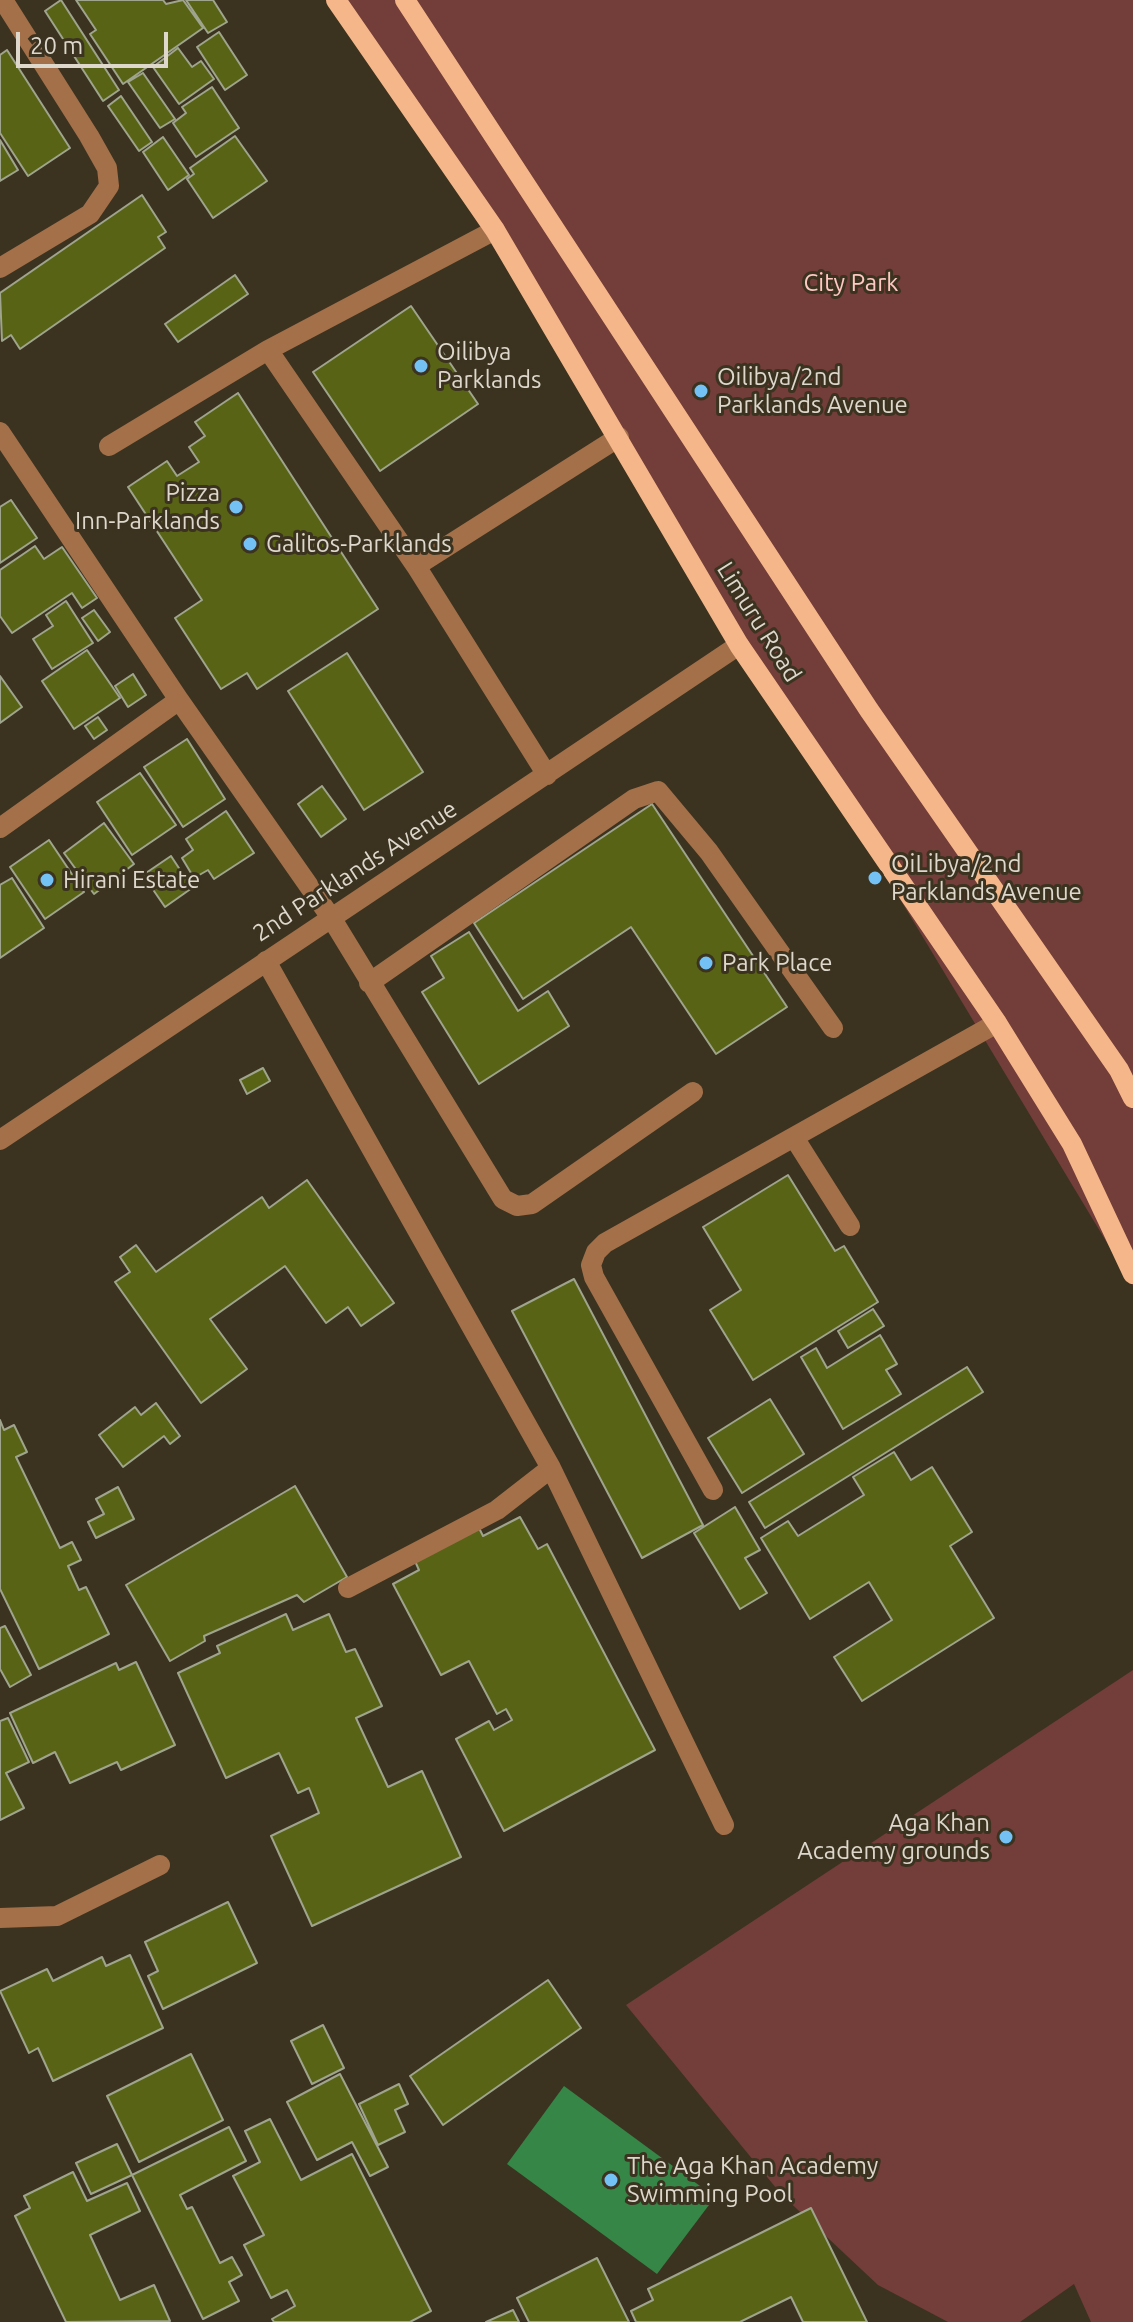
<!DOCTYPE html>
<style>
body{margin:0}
#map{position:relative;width:1133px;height:2322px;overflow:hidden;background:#3b3320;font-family:Ubuntu,sans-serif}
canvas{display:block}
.scale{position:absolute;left:16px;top:32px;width:152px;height:36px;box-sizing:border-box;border:4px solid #ddd7cc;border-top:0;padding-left:10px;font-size:24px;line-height:28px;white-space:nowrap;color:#ddd7cc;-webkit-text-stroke:6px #3b3320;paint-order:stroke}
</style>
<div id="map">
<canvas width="1133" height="2322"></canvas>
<div class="scale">20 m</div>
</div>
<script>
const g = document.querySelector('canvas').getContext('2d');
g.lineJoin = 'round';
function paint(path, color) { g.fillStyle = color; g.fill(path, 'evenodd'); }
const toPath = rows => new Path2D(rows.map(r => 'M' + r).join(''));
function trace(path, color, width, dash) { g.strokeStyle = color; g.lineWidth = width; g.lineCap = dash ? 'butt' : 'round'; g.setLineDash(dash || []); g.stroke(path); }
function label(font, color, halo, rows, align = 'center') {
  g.font = font + ' Ubuntu,sans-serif'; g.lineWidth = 6; g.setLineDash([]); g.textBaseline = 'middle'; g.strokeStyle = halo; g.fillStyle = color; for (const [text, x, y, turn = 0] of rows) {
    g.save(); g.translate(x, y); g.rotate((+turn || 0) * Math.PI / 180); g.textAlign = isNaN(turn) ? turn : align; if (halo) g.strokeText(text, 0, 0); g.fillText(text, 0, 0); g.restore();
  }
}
paint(toPath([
 [336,0,1133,0,1133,1286,753,655],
 [1133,1670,1133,2322,1091,2322,1074,2284,1020,2322,948,2322,878,2285,781,2194,626,2005]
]), '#733d39');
paint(toPath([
 [564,2086,715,2197,657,2274,507,2164]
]), '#368647');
const building = toPath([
 [61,0,119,90,103,101,45,11,61,0],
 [76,0,163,0,166,4,183,0,203,28,123,84,90,34,96,30,76,0],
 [186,0,213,0,227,22,208,33,186,0],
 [219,32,247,75,225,90,197,47,219,32],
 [178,48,192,67,201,61,214,79,179,104,153,67,178,48],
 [7,50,70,148,28,176,0,133,0,55,7,50],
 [143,73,175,119,160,128,128,82,143,73],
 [212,87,239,128,196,157,173,123,186,113,182,107,212,87],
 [121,96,152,142,139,151,108,106,121,96],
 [235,136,267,181,213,218,187,179,194,174,190,168,235,136],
 [163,137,189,175,168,190,143,152,163,137],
 [0,140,18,170,0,181,0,140],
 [142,195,166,232,158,237,165,248,20,349,11,335,2,341,0,293,142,195],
 [235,275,248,294,178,342,165,324,235,275],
 [411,306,478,404,380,471,313,372,411,306],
 [238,393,378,609,257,689,247,673,221,689,175,618,202,600,128,487,167,461,177,476,199,462,189,447,205,436,195,422,238,393],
 [11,500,37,538,0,563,0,507,11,500],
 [35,546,44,559,62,547,97,598,82,608,72,593,12,633,0,616,0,570,35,546],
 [66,601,93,643,52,669,33,639,53,626,46,615,66,601],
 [94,610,110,632,98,641,82,618,94,610],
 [87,650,120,698,74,729,42,681,87,650],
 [347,653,423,772,364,810,288,691,347,653],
 [133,674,146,695,128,707,115,686,133,674],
 [0,676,22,707,0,723,0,676],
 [98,717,107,730,94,739,85,726,98,717],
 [187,739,225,799,183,827,144,767,187,739],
 [140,773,176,825,132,855,97,802,140,773],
 [322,786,346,819,321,837,298,804,322,786],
 [652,804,787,1007,716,1054,631,927,523,999,474,923,652,804],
 [226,811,254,853,214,879,208,870,194,878,182,858,193,850,186,839,226,811],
 [104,823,134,864,94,894,64,853,104,823],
 [49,840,84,892,45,919,10,867,49,840],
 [171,856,192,888,165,907,143,875,171,856],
 [12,878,44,928,0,958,0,885,12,878],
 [469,932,518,1011,548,991,569,1026,479,1084,422,992,444,978,431,956,469,932],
 [263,1068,270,1081,247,1094,240,1080,263,1068],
 [788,1175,835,1251,844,1246,878,1302,753,1380,710,1310,741,1290,703,1227,788,1175],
 [307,1180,394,1303,361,1326,348,1307,326,1323,285,1266,210,1319,247,1369,201,1403,115,1282,130,1272,120,1257,136,1245,156,1272,262,1197,269,1208,307,1180],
 [574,1279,703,1525,642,1558,512,1311,574,1279],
 [873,1309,884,1326,848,1348,838,1331,873,1309],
 [880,1335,897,1364,886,1370,901,1394,843,1429,801,1357,816,1348,827,1368,880,1335],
 [967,1367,983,1392,765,1528,749,1502,967,1367],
 [770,1399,804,1454,742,1493,708,1438,770,1399],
 [156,1403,180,1436,170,1444,164,1436,123,1467,99,1435,135,1407,141,1415,156,1403],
 [0,1420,4,1430,14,1425,27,1452,16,1457,60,1548,72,1542,81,1560,68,1566,79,1590,86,1587,109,1634,39,1669,0,1589,0,1420],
 [894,1452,911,1480,932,1467,972,1532,950,1546,994,1618,862,1701,834,1657,892,1620,869,1582,810,1619,761,1538,788,1521,798,1536,864,1495,853,1477,894,1452],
 [295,1486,347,1577,304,1602,297,1595,204,1636,205,1641,170,1661,126,1585,295,1486],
 [118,1487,134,1519,96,1538,88,1522,104,1514,96,1499,118,1487],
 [735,1507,760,1550,745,1558,767,1593,740,1609,694,1533,735,1507],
 [520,1517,538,1549,547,1544,655,1750,504,1831,456,1739,489,1721,494,1730,512,1720,506,1709,497,1714,469,1661,441,1675,393,1584,419,1570,414,1559,477,1524,483,1536,520,1517],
 [286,1614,293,1630,329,1614,346,1652,355,1649,382,1706,356,1718,388,1787,422,1771,461,1857,312,1926,271,1836,319,1813,309,1788,298,1793,279,1753,226,1778,178,1673,220,1653,217,1646,286,1614],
 [5,1626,31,1675,10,1687,0,1669,0,1628,5,1626],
 [136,1662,175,1745,121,1770,117,1762,70,1783,55,1752,33,1763,10,1713,116,1663,119,1670,136,1662],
 [8,1718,29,1762,6,1773,24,1808,0,1820,0,1721,8,1718],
 [228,1902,257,1963,163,2009,148,1976,158,1971,145,1942,228,1902],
 [130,1955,163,2028,53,2081,38,2048,29,2053,0,1991,47,1969,53,1981,102,1957,106,1966,130,1955],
 [548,1980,581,2028,443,2125,410,2076,548,1980],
 [323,2025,344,2068,312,2084,291,2041,323,2025],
 [191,2054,223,2120,139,2162,107,2096,191,2054],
 [340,2074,388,2167,370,2176,352,2142,317,2160,287,2102,340,2074],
 [399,2084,408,2104,395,2110,405,2132,378,2145,359,2104,399,2084],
 [270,2119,301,2180,352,2154,431,2311,410,2322,274,2322,272,2319,295,2306,287,2290,271,2298,244,2245,264,2235,233,2176,260,2162,245,2131,270,2119],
 [229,2127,246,2161,180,2195,187,2209,192,2207,220,2263,232,2257,242,2275,229,2282,239,2301,203,2319,132,2175,229,2127],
 [117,2144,132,2175,91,2194,76,2163,117,2144],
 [73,2172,87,2201,127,2183,140,2211,90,2235,120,2300,154,2285,170,2321,66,2322,15,2216,30,2208,24,2196,73,2172],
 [811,2208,867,2322,803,2322,791,2297,740,2322,636,2322,631,2311,653,2300,648,2289,811,2208],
 [597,2258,629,2322,529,2322,517,2298,597,2258],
 [513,2310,519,2322,486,2322,513,2310]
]);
paint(building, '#586316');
trace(building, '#9fa48d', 2);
trace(toPath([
 [495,230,268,350,416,566,547,775],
 [0,268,90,214,109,186,107,168,89,136,3,0],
 [0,432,179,700],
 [109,446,268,350],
 [416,566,619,437],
 [0,828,179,700,332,919,503,1199,517,1206,532,1204,693,1092],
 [266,961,551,1468,497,1510,348,1588],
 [369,983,634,799,658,791,709,852,833,1028],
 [795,1139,850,1226],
 [0,1140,739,645],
 [551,1468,724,1825],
 [713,1490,594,1277,591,1265,596,1252,605,1243,997,1023],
 [0,1918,57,1916,160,1865]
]), '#a3704a', 20);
trace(toPath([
 [336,0,495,230,739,645,997,1023,1072,1144,1133,1274],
 [405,0,869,710,1119,1070,1133,1098]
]), '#f5b689', 20);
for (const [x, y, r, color] of [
 [421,366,8,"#73c1f5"],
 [701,391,8,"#73c1f5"],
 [236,507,8,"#73c1f5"],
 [250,544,8,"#73c1f5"],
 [875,878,8,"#73c1f5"],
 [47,880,8,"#73c1f5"],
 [706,963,8,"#73c1f5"],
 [1006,1837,8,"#73c1f5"],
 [611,2180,8,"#73c1f5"]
]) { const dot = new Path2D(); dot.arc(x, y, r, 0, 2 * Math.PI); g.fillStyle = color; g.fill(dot); trace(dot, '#3b3320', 3); }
label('24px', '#ffc9c3', '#3b3320', [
 ["City Park",851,283]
]);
label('24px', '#ddd7cc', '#3b3320', [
 ["Oilibya",437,352],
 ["Parklands",437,380],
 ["Oilibya/2nd",717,377],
 ["Parklands Avenue",717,405],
 ["Pizza",220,493,"right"],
 ["Inn-Parklands",220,521,"right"],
 ["Galitos-Parklands",266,544],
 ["OiLibya/2nd",891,864],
 ["Parklands Avenue",891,892],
 ["Hirani Estate",63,880],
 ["Park Place",722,963],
 ["Aga Khan",990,1823,"right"],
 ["Academy grounds",990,1851,"right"],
 ["The Aga Khan Academy",627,2166],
 ["Swimming Pool",627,2194]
], 'left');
label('24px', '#ddd7cc', '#3b3320', [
 ["Limuru Road",759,622,58],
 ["2nd Parklands Avenue",355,871,-33]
]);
</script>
